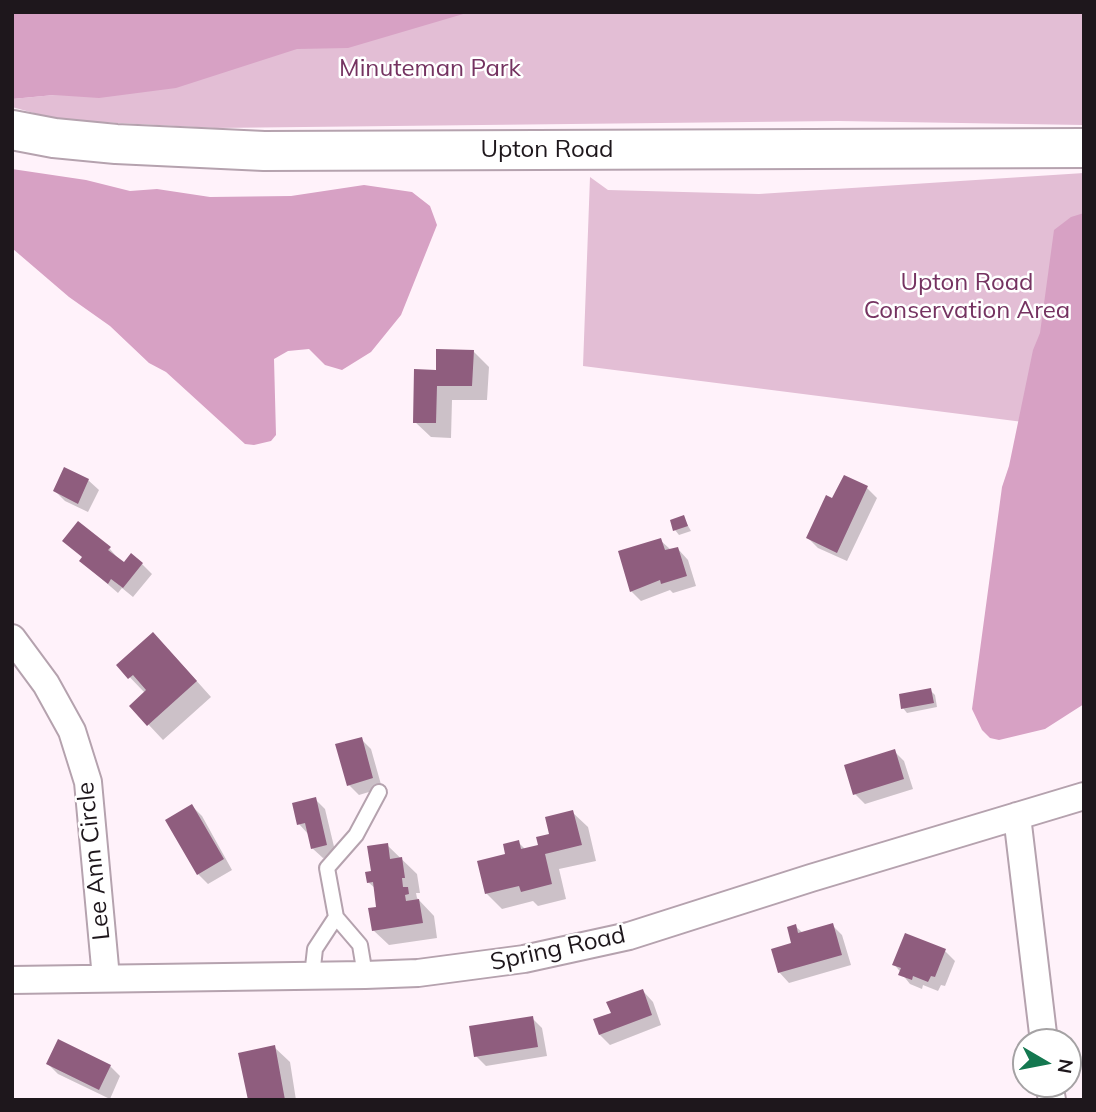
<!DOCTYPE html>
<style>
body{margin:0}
#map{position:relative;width:1096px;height:1112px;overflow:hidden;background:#fff2fa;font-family:Mulish,sans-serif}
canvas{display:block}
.frame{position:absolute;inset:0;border:14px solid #1e171c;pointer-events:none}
.north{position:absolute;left:1012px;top:1028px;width:70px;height:70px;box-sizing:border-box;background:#fff;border:2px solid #a5a2a4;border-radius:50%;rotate:100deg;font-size:19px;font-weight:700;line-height:28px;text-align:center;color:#1e171c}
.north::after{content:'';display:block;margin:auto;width:24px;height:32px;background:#147850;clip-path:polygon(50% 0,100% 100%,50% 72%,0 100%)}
</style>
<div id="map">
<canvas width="1096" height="1112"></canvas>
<div class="frame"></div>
<div class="north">N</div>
</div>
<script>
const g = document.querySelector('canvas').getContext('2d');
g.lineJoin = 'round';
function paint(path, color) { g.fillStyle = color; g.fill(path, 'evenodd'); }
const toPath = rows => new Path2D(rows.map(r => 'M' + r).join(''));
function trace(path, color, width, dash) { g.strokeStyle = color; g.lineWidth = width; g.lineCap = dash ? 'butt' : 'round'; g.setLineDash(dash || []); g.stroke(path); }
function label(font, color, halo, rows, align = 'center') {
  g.font = font + ' Mulish,sans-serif'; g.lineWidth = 5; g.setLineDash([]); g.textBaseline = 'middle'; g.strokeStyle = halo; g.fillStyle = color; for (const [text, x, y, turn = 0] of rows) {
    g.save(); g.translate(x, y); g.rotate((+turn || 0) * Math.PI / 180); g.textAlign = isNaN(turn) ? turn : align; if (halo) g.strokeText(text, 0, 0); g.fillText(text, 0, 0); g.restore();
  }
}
paint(toPath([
 [12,12,1084,12,1084,125,838,121,215,128,59,120,12,107,12,99,54,95],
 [1084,173,1084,485,1023,422,583,366,590,177,608,190,759,194]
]), '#e3bed5');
paint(toPath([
 [12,12,470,12,348,48,297,49,176,88,99,98,54,95,12,99],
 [12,169,86,180,130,191,157,189,210,197,291,196,364,185,412,192,430,206,437,225,401,315,371,352,342,370,325,365,309,349,288,351,274,359,276,435,271,441,254,445,245,444,166,372,149,363,110,326,69,297,13,249],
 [1084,213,1084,704,1045,729,999,740,990,738,982,730,972,709,1002,487,1009,466,1033,350,1040,333,1054,230,1071,217]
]), '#d7a1c4');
paint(toPath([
 [473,351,489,367,487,400,452,400,451,438,431,437,415,422,437,371],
 [65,469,88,480,99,490,88,512,65,501,55,491],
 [867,488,877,498,847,561,818,548,808,538,833,501],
 [683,517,691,531,679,535,675,530],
 [660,540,671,550,678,549,688,560,696,586,673,593,670,590,641,601,631,591],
 [109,548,124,565,142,564,152,574,133,597,122,588,118,593,81,561],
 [168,649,211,697,163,740,148,724,145,693,118,665],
 [930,690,935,695,937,707,907,713,903,708],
 [361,739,371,749,382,788,359,795,349,785],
 [894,751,904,761,913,789,865,804,855,794],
 [315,799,325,809,336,855,323,858,312,848,309,835,299,824],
 [192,806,202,816,232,870,208,884,198,874],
 [572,812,588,827,596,861,559,869,566,899,538,906,533,901,502,909,486,893,507,855,518,842,525,849,540,846],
 [387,845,417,874,420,893,416,893,417,898,434,916,437,938,389,945,373,930,378,908,376,889,368,882],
 [832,925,842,935,851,965,789,983,779,972,794,944,795,926,803,933],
 [945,951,955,961,945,986,941,985,938,991,923,985,922,989,910,984,894,964],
 [643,991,653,1002,661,1025,610,1045,600,1035,595,1020,613,1014],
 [532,1018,542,1028,547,1056,486,1066,476,1056],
 [59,1041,110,1066,120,1076,110,1099,58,1074,48,1064],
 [274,1047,290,1062,296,1100,249,1100]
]), '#0003');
paint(toPath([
 [436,349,474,350,472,386,437,386,436,423,413,423,414,369,436,370],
 [64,467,89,479,78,504,53,491],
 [844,475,868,486,837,553,806,538,826,495,832,498],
 [684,515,688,526,673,531,670,520],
 [78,521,111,547,108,550,124,562,131,553,143,563,123,588,111,579,108,584,79,561,82,557,62,541],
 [661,538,665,550,678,547,687,576,661,584,660,580,630,592,618,551],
 [153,632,197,681,147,726,129,706,146,690,133,675,128,679,116,665],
 [931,688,934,703,901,709,899,694],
 [362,737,373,778,347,786,335,744],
 [895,749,904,779,853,795,844,765],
 [316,797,327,845,311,849,305,823,297,825,292,803],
 [192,804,224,859,197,875,165,820],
 [573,810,582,845,545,854,552,884,521,892,519,886,485,894,477,861,505,854,503,844,519,840,521,849,538,845,536,837,549,834,545,817],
 [388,843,390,859,402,857,405,878,402,878,403,887,408,887,409,894,405,895,406,901,419,899,423,923,372,931,368,908,376,907,373,882,367,883,365,872,371,871,367,846],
 [833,923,842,955,778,973,771,949,791,943,787,927,796,924,798,933],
 [905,933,946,949,935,977,931,976,928,982,913,976,912,980,898,975,901,968,892,965],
 [643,989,652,1015,599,1035,593,1019,611,1013,606,1002],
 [533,1016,538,1047,474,1057,469,1026],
 [58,1039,111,1065,99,1090,46,1064],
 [275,1045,285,1100,248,1100,238,1053]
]), '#8f5d7e');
const lane = toPath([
 [336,917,327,868,356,835,379,792],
 [312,976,315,949,336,917,360,945,365,975]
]);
const street = toPath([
 [12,638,46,684,72,731,88,782,106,978],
 [1017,816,1044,1042],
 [12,980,365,975,418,973,524,959,629,936,811,878,1084,796],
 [1049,1084,1052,1100]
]);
const secondary = toPath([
 [12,130,54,138,116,144,264,151,1084,148]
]);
trace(lane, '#b5a2ae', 18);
trace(street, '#b5a2ae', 30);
trace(secondary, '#b5a2ae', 42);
trace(lane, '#fff', 14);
trace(street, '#fff', 26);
trace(secondary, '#fff', 38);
label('24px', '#753361', '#fff', [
 ["Minuteman Park",430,69],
 ["Upton Road",967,283],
 ["Conservation Area",967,311]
]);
label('24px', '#1e171c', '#fff', [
 ["Upton Road",547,150],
 ["Lee Ann Circle",94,861,-96],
 ["Spring Road",558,949,-12]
]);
</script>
